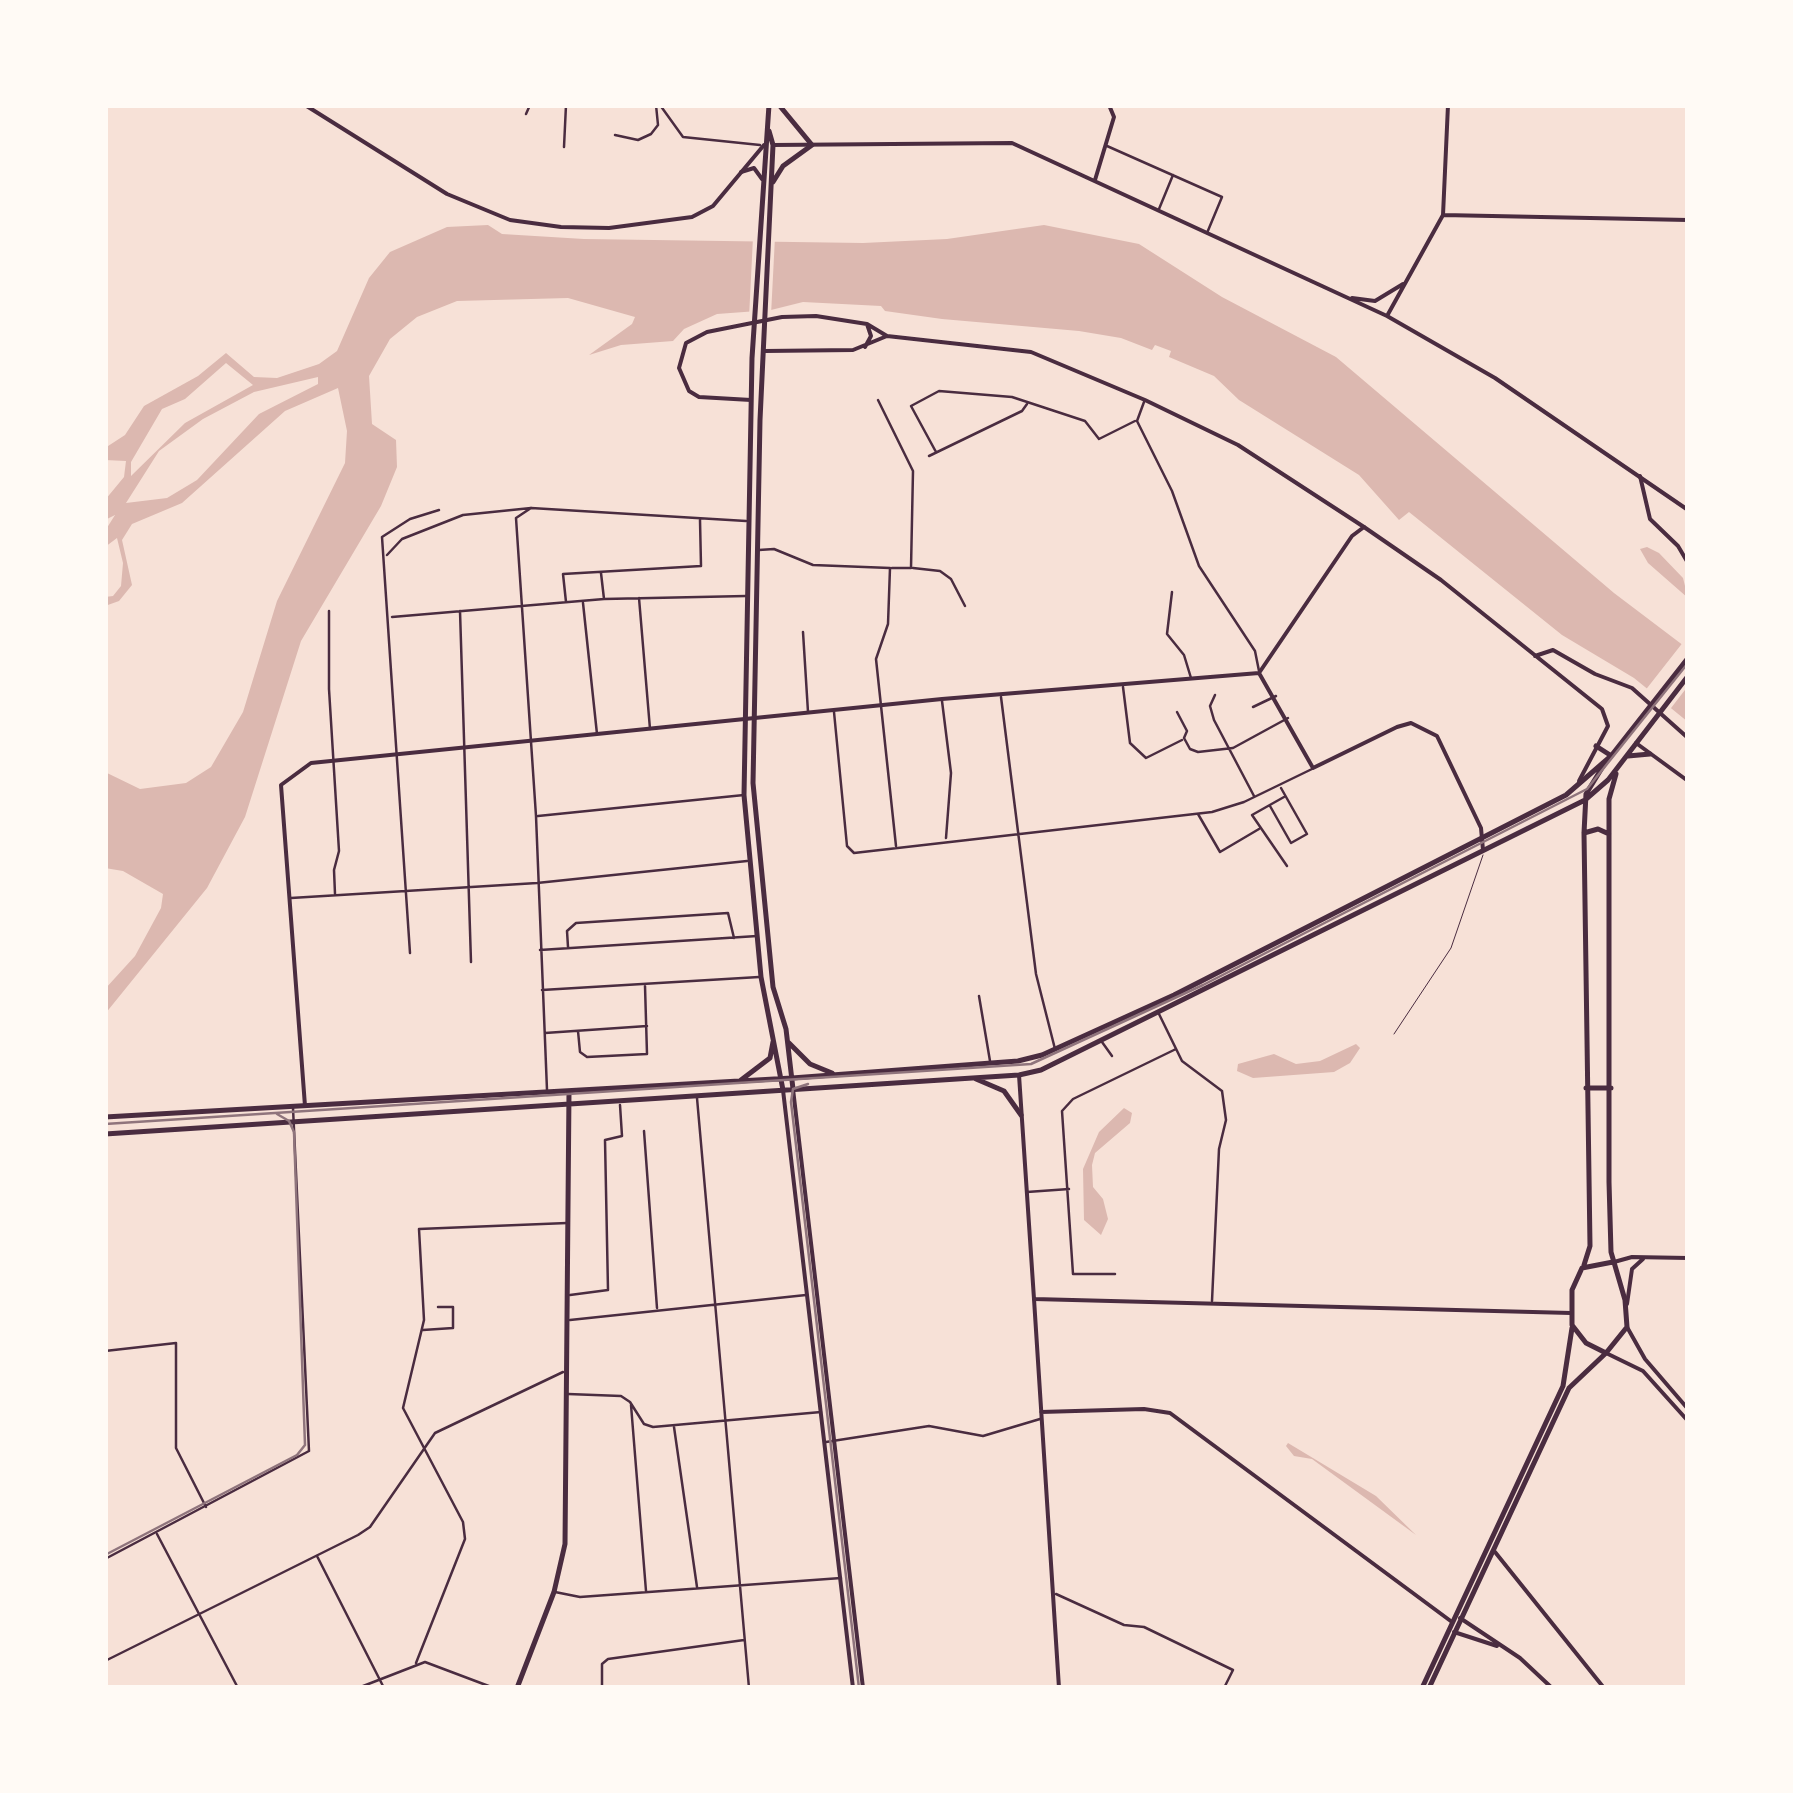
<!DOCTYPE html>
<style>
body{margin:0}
#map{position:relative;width:1793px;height:1793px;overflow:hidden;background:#f7e1d7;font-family:"PT Sans Narrow",sans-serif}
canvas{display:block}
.frame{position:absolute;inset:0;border:108px solid #fffaf5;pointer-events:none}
</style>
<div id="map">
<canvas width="1793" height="1793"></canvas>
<div class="frame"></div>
</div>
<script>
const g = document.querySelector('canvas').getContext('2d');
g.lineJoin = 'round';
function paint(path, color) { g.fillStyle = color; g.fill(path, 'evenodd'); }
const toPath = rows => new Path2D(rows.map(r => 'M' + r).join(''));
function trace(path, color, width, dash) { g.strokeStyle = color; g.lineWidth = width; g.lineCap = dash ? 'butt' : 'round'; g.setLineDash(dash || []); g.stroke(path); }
paint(toPath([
 [488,225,502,234,584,239,863,243,947,239,1044,225,1139,244,1222,297,1336,357,1614,593,1688,649,1688,722,1634,678,1562,635,1409,512,1399,520,1359,475,1239,400,1214,376,1169,357,1171,351,1155,345,1152,350,1121,338,1079,331,942,319,885,311,881,306,803,302,771,310,717,314,684,329,673,341,621,345,589,355,632,324,635,317,568,298,457,301,417,317,390,339,369,376,372,424,396,440,397,467,381,506,301,641,245,817,207,888,105,1014,105,989,135,956,161,908,163,894,123,871,105,868,105,772,140,789,186,783,211,767,243,712,277,601,345,463,347,431,338,388,285,411,182,503,132,524,122,540,132,585,119,601,105,606,105,597,113,596,121,586,123,563,117,538,105,547,105,531,115,515,105,520,105,500,124,477,126,461,105,460,105,448,125,435,144,406,198,376,226,353,254,377,277,378,319,364,337,351,369,278,390,252,447,227],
 [226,363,253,385,185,423,131,476,131,462,162,409,185,399],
 [318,377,318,384,259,414,197,480,167,498,126,503,159,451,203,419,254,392],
 [1647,547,1659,553,1683,578,1688,598,1648,563,1640,549],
 [1356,1044,1360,1048,1350,1063,1334,1072,1253,1078,1237,1071,1238,1064,1274,1054,1296,1064,1320,1061],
 [1124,1108,1132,1113,1130,1123,1095,1153,1092,1165,1093,1187,1103,1199,1108,1219,1101,1235,1084,1220,1083,1169,1099,1132],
 [1288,1443,1376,1496,1416,1535,1312,1459,1294,1456,1286,1446]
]), '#dcb8b0');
paint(toPath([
 [753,237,775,237,771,315,749,318],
 [1684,641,1688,643,1688,686,1668,712,1644,692]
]), '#f7e1d7');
trace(toPath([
 [1394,1034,1451,948,1483,855]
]), '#4a2c40', 1);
trace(toPath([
 [660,105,683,137,760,145],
 [526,114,530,105],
 [615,135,638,140,651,134,658,125,656,105],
 [1107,146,1222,197,1207,233],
 [564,147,566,105],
 [1159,209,1173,175],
 [878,400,913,471,911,568,892,568],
 [1144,402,1137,421,1172,491,1199,566,1255,651,1259,671],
 [936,452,911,406,939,391,1012,397,1085,421,1099,439,1135,421],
 [929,456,1022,411,1027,404],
 [531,508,516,518,536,816,547,1090],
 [759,550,774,549,813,565,890,568,888,624,876,659,896,846],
 [387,555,402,539,463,515,531,508,746,521],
 [913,568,940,571,951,579,965,606],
 [601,573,604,599],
 [1172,592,1167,634,1184,655,1191,678],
 [639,598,650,729],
 [566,602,563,574,701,566,700,520],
 [583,603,597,734],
 [329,611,329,689,339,851,334,870,335,894],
 [460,611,471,962],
 [392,617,604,599,746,596],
 [803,632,808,712],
 [1123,687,1130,743,1146,758,1182,740],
 [1215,695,1210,706,1214,720,1254,796],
 [1001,697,1036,974,1055,1049],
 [942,701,951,773,946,838],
 [1253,707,1276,696],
 [834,712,847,846,854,853,1212,812,1244,802,1312,769],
 [1177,712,1187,731,1184,738,1190,749,1198,752,1233,748,1288,718],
 [1284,797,1252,815,1287,866],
 [1270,806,1291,843,1307,834,1281,788],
 [1198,814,1220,852,1259,829],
 [538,816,744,795],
 [291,898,537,883,747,861],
 [568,947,567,931,576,923,728,913,734,938],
 [540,950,757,936],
 [410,953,382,537,410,519,439,510],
 [542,990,759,977],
 [979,996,990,1061],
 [1159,1014,1182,1061,1222,1091,1226,1120,1219,1149,1212,1301],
 [578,1031,580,1052,587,1057,647,1054,645,986],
 [545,1033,647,1026],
 [1102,1042,1112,1056],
 [697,1098,749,1688],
 [644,1131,657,1308],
 [1027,1192,1069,1189],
 [1115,1274,1073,1274,1062,1111,1073,1099,1176,1049],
 [570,1295,608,1290,605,1140,622,1136,620,1105],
 [570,1320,806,1295],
 [423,1330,453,1328,453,1307,438,1307],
 [105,1351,176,1343,176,1448,206,1507],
 [568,1394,621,1396,630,1402,644,1424,653,1427,821,1412],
 [631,1405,646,1591],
 [674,1427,697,1587],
 [826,1442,929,1426,983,1436,1040,1419],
 [157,1534,238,1688],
 [317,1556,384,1688],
 [105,1559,309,1451,293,1108],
 [555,1592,580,1597,841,1578],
 [1056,1594,1124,1625,1144,1627,1233,1670,1224,1688],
 [105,1661,358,1535,370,1527,435,1433,563,1372],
 [416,1663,465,1539,463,1522,403,1408,424,1320,419,1229,567,1223],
 [358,1688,425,1662,494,1688],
 [602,1688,602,1664,608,1659,744,1640]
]), '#4a2c40', 2.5);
trace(toPath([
 [773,145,1012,143,1387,316,1495,378,1688,510],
 [741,172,754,168,762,179],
 [1095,180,1114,117,1109,105],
 [1443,215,1688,220],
 [1352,298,1375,301,1403,284],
 [1387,316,1443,215,1448,105],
 [1259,673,1352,536,1364,527],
 [305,1106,281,785,311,763,942,699,1259,673,1313,768,1397,727,1411,723,1437,736,1481,828,1483,850],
 [1614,1262,1632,1257,1688,1258],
 [1034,1299,1059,1688],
 [1627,1304,1632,1269,1643,1259],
 [1041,1412,1144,1409,1170,1413,1452,1622],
 [1495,1552,1604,1688],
 [1460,1618,1520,1658,1552,1688],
 [1454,1632,1497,1646]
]), '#4a2c40', 4);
trace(toPath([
 [305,105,447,194,510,220,561,227,609,228,692,217,713,206,764,145],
 [865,347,871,336,867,324],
 [765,351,853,350,887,336],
 [751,400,699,397,689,391,679,368,686,343,707,332,782,317,816,316,867,324,887,336,1031,352,1145,400,1238,445,1364,527,1441,580,1602,709,1608,726,1579,781],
 [1640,476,1650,519,1678,546,1688,563],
 [1535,656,1553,650,1595,674,1632,688,1688,738],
 [1636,743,1688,781],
 [1019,1075,1034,1299,1571,1313],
 [793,1089,863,1688],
 [783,1090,853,1688],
 [1627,1327,1645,1359,1688,1409],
 [1606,1353,1643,1371,1688,1421]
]), '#4a2c40', 4);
trace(toPath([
 [769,105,752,358,744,795,761,977,783,1090],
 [769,131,773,145,760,420,753,783,773,987,786,1029,793,1089],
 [773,182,783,166,812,145,779,105],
 [1596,746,1610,755],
 [1628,756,1650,754],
 [1584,833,1598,829,1609,834],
 [789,1043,810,1064,832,1073],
 [976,1079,1004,1091,1021,1115],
 [741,1080,770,1058,773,1042],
 [1586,1088,1611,1088],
 [105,1117,792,1078,1018,1061,1042,1055,1174,995,1566,795,1611,756,1688,658],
 [105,1134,1019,1075,1041,1070,1585,800,1608,780,1688,676],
 [1613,1262,1582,1268,1572,1290,1572,1325,1586,1343,1606,1353,1627,1327,1625,1300,1611,1252,1609,1182,1609,799,1616,774],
 [1584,1265,1590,1246,1584,833,1586,794,1605,763],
 [517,1688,554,1592,565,1544,569,1092],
 [1422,1688,1563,1386,1572,1328],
 [1429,1688,1569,1388,1606,1353]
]), '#4a2c40', 5);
trace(toPath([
 [808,1084,793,1089,791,1102,859,1688],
 [105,1124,1031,1064,1203,985,1587,789,1688,663],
 [105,1555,297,1455,305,1445,294,1132,289,1121,277,1114]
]), '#8f747c', 2.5);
</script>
